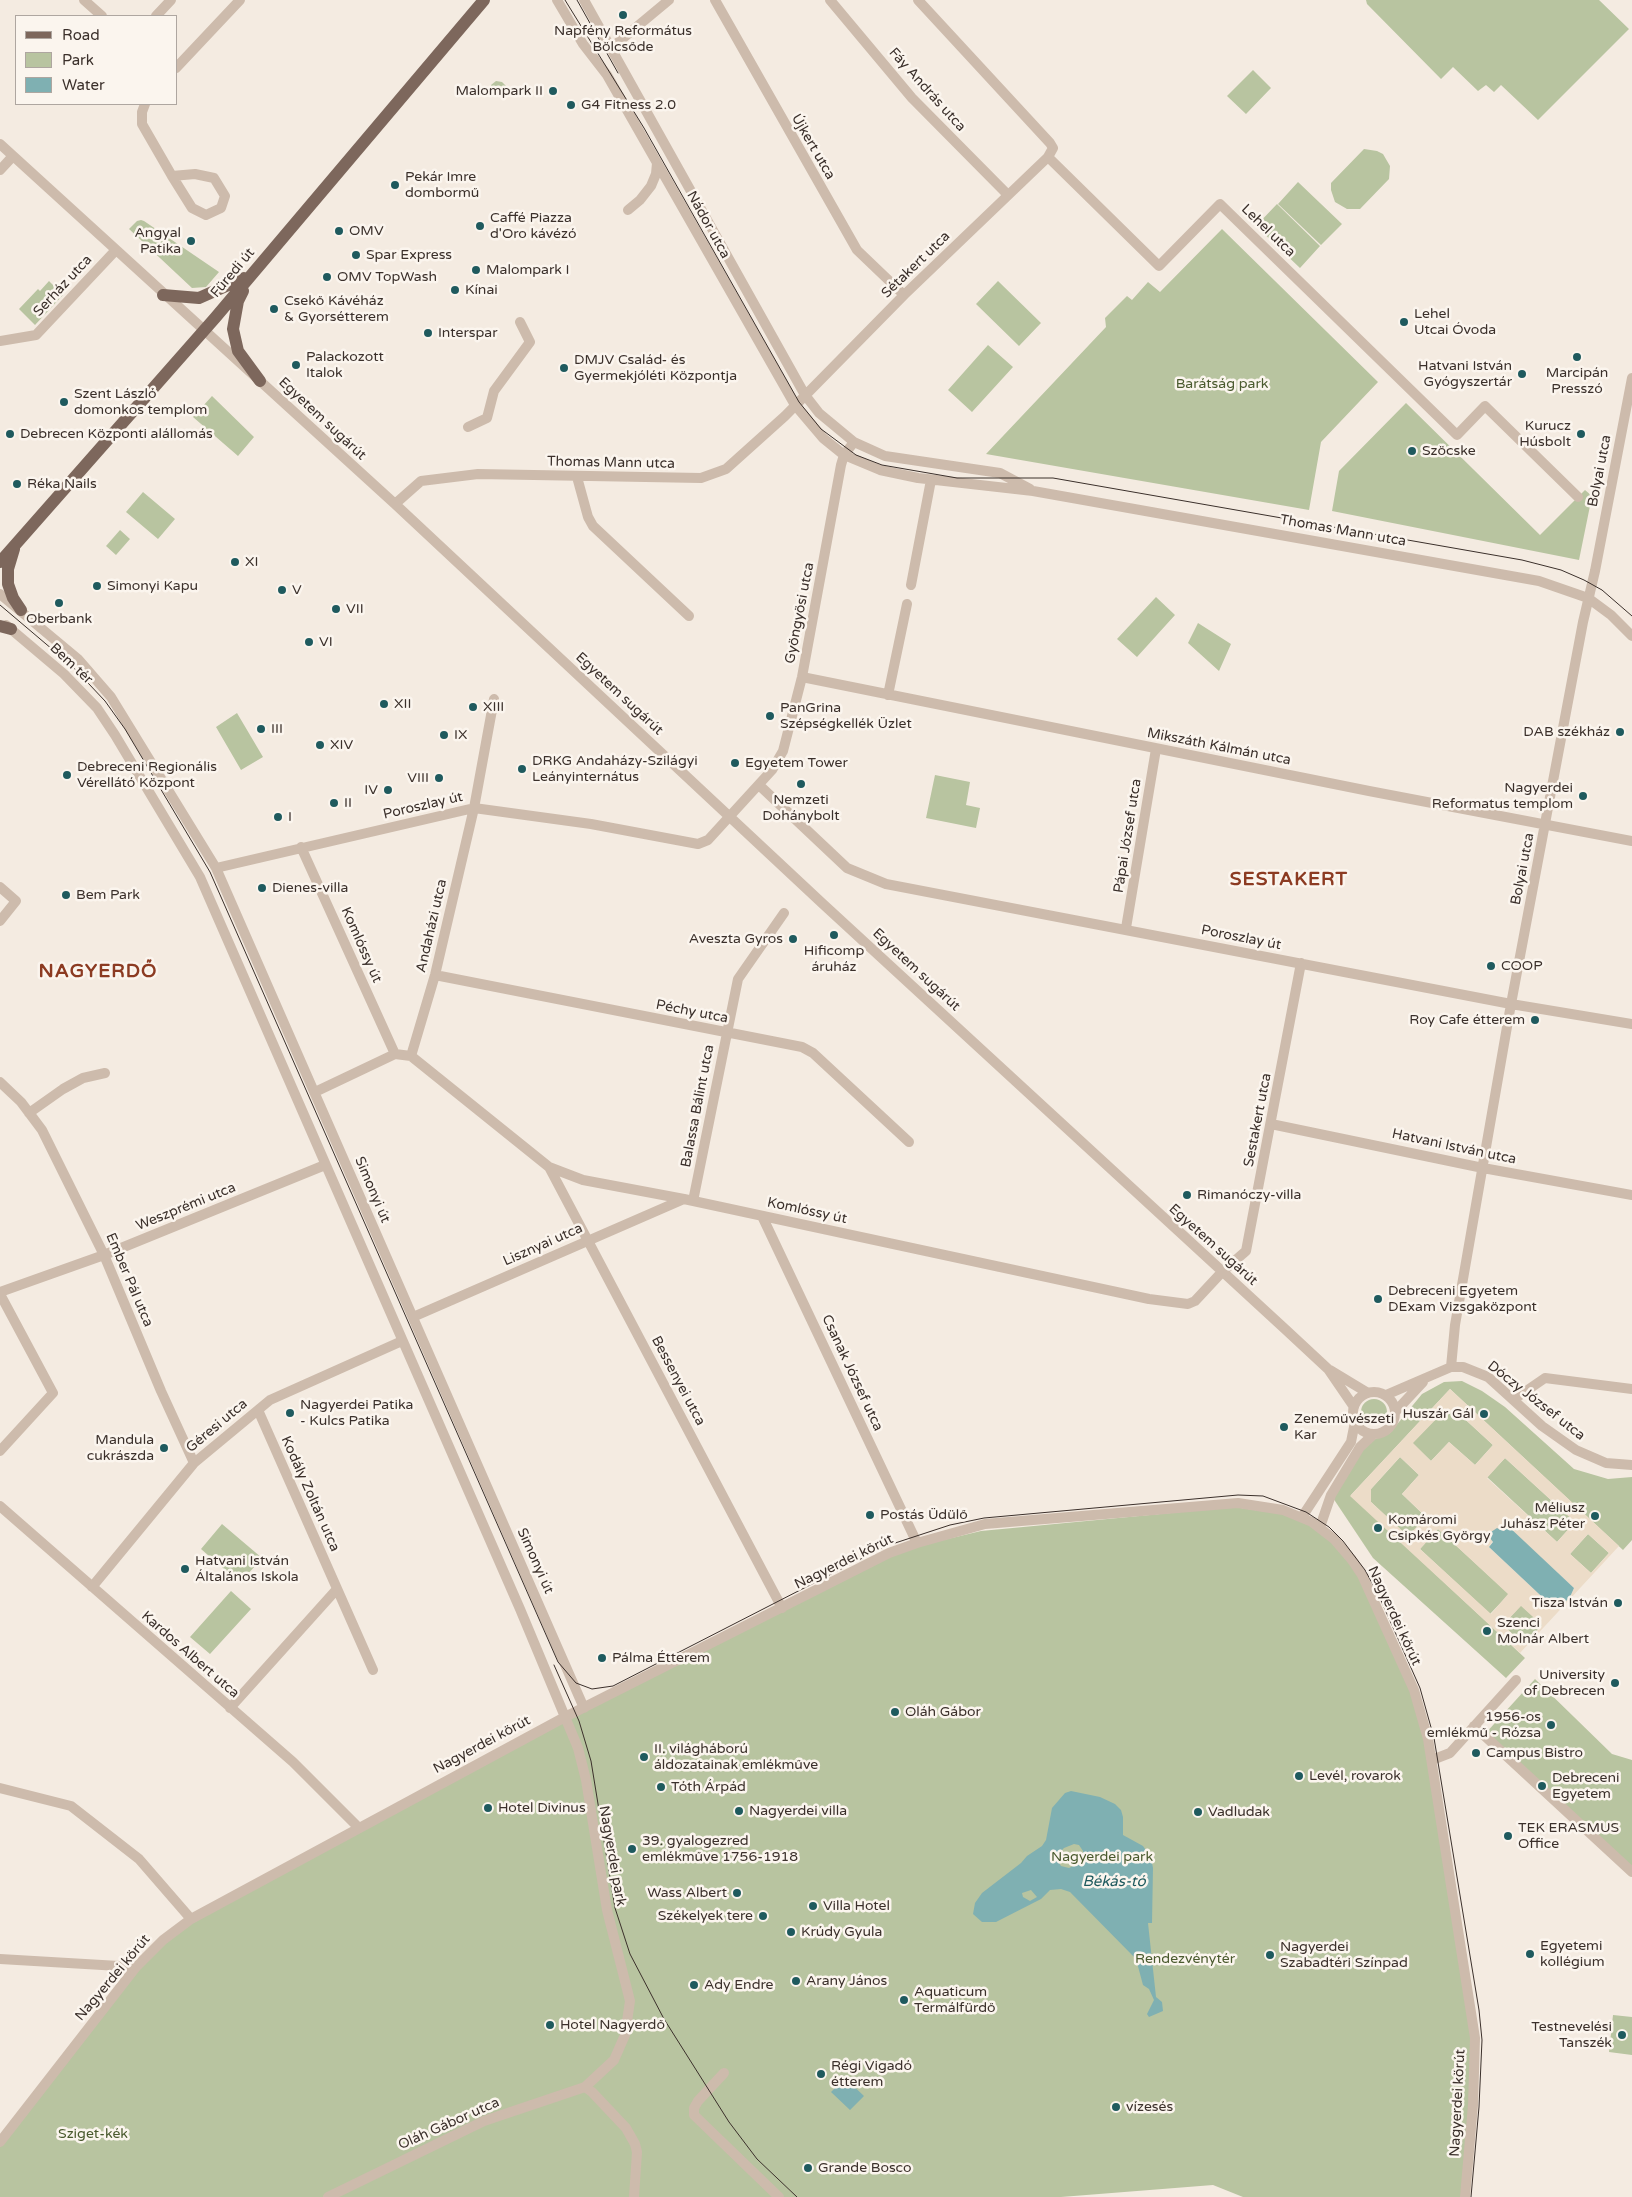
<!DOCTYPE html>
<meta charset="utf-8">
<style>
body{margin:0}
#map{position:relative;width:1632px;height:2197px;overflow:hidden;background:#f4ebe1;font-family:"Varela Round",sans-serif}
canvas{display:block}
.legend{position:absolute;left:15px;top:15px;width:162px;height:90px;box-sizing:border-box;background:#fbf5ee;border:1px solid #aea6a0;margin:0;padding:6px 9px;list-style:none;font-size:15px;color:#3b302b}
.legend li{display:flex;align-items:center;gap:10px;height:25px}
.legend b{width:25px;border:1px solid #aea6a0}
</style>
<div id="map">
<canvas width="1632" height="2197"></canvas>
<ul class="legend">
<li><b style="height:6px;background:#7d675c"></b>Road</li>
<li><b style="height:14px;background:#b8c4a0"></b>Park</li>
<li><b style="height:14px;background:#7fb0b2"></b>Water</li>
</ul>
</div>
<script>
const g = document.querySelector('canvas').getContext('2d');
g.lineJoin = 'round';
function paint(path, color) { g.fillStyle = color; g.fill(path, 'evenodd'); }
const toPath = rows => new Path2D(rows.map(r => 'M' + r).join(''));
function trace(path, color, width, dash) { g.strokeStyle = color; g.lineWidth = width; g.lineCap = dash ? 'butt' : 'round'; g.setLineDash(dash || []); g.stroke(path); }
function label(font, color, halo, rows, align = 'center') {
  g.font = font + ' "Varela Round",sans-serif'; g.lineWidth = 5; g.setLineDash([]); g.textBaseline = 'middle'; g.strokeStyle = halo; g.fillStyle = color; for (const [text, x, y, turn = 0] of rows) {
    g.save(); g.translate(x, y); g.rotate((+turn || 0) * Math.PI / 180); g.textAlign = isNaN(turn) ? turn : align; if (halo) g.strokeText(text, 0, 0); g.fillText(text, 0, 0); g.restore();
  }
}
paint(toPath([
 [1366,0,1599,0,1629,29,1538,120,1501,85,1494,92,1486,85,1478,91,1453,67,1441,79,1367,4],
 [1253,70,1271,88,1246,114,1227,96],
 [496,81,502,82,506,86,490,91,491,85],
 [1364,149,1377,151,1383,154,1390,166,1389,179,1360,209,1347,209,1335,202,1331,190,1331,183],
 [1298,182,1342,224,1321,245,1278,204],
 [1277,204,1320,246,1300,268,1256,226],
 [141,220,144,221,219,272,206,287,192,288,129,229,137,221],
 [1222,229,1378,382,1321,442,1309,510,986,454,1106,327,1105,318,1127,296,1132,300,1148,282,1160,292],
 [49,281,63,295,35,325,19,309,38,289,40,291],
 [998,281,1041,323,1019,346,976,304],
 [988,345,1013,367,972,412,948,390],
 [212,396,254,437,238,456,193,417],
 [1406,403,1540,535,1585,490,1592,496,1579,560,1332,511,1339,471],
 [143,492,175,519,158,539,126,512],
 [120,530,130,539,116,555,106,546],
 [1156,597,1175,615,1137,657,1117,639],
 [1198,623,1231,644,1219,671,1188,643],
 [237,713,263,757,241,770,216,727],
 [935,775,970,782,966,805,980,808,976,828,926,818],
 [1462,1381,1482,1391,1505,1407,1574,1469,1608,1479,1632,1477,1632,1540,1623,1550,1450,1389,1351,1495,1525,1658,1506,1678,1373,1558,1333,1498,1368,1442,1390,1433,1422,1394,1444,1382],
 '1361 1412a13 13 0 1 1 26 0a13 13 0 1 1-26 0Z',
 [1443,1411,1456,1411,1493,1445,1475,1465,1449,1442,1431,1461,1412,1443],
 [1400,1457,1419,1475,1402,1494,1426,1517,1408,1537,1371,1502,1371,1489],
 [1505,1458,1575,1522,1557,1542,1487,1477],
 [1234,1507,1302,1517,1352,1560,1414,1690,1428,1739,1475,2038,1465,2197,1243,2197,1213,2185,1061,2197,0,2197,0,2142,163,1940,385,1814,889,1553,981,1531],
 [222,1524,262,1558,240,1583,201,1549],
 [1438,1529,1509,1594,1490,1614,1420,1549],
 [1588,1534,1609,1553,1591,1573,1570,1554],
 [231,1591,251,1609,210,1654,190,1637],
 [1521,1605,1542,1625,1524,1645,1503,1625],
 [1535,1679,1612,1754,1632,1760,1632,1868,1484,1735],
 [1613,2015,1632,2017,1632,2055,1609,2052]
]), '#b8c4a0');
paint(toPath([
 [1450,1389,1619,1546,1520,1653,1350,1496],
 [1456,1411,1493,1445,1475,1465,1449,1442,1431,1461,1413,1443,1443,1412],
 [1400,1457,1419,1475,1402,1494,1426,1517,1408,1536,1371,1502,1371,1489],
 [1505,1458,1575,1522,1557,1542,1487,1478],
 [1508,1527,1574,1588,1570,1597,1561,1606,1555,1609,1489,1547,1500,1529,1504,1531],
 [1438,1529,1508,1594,1491,1614,1420,1549],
 [1588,1534,1609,1553,1591,1573,1570,1554],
 [1521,1606,1542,1625,1524,1645,1503,1625]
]), '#ecdcc8');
paint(toPath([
 [1508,1526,1574,1588,1570,1597,1561,1606,1555,1609,1489,1547,1493,1542,1490,1538,1491,1532,1497,1528,1504,1531],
 [1071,1791,1100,1797,1115,1804,1121,1810,1123,1817,1123,1835,1143,1846,1151,1858,1153,1868,1152,1923,1148,1923,1156,1997,1162,2002,1163,2011,1149,2017,1147,2014,1154,2000,1149,1989,1143,1985,1136,1959,1070,1892,1061,1889,1050,1890,1041,1899,996,1922,982,1922,973,1914,975,1903,982,1893,1021,1863,1027,1856,1042,1846,1046,1840,1052,1808,1065,1793],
 [1074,1844,1079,1845,1083,1851,1083,1861,1069,1868,1061,1866,1057,1860,1057,1855,1064,1848],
 [1031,1890,1037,1897,1030,1901,1023,1897,1022,1893],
 [845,2078,864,2096,850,2110,831,2092]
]), '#7fb0b2');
trace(toPath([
 [84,0,102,16],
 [557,0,583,44,607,75,795,405,823,438,844,455,880,470,918,478,1033,491,1539,581,1588,598,1611,615,1632,636],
 [584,0,805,395,819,413,854,442,885,456,1000,473,1030,489],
 [715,0,857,250,904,295],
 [830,0,912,98,1008,195],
 [918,0,1050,143,1053,148,1048,157,1159,266,1220,204,1457,435,1485,406,1578,497],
 [156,16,171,0],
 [610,49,669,0],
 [176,68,240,0],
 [145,104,142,112,142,124,172,176,192,208,206,215,221,208,225,196,214,178,195,174,172,176],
 [0,144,395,504,823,904,1285,1329,1328,1369,1354,1407],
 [0,170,13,156],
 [628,210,640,200,651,186,656,174,657,163],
 [0,341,36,335,115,251],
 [468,427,487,418,494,391,530,342,520,322],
 [577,477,588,517,593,526,689,616],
 [395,504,421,481,478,474,701,478,726,469,785,416,904,295,1048,157],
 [911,585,931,480],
 [0,594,78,659,111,697,216,868,584,1708],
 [6,625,64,674,97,708,115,735,200,877,520,1609,578,1748,586,1780,607,1910,630,2001,625,2035,614,2060,585,2087,484,2121,328,2197],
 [802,677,1369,791,1632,841],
 [888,695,907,604],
 [759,785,847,868,886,884,1511,1004,1632,1024],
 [301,847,395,1054],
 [216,868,474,808,591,824,698,844,708,840,772,770,783,751,802,677,841,465,844,455,854,442],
 [0,887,16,901,0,921],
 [1126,928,1156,749],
 [435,975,802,1047,813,1053,909,1142],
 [411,1056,549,1167,583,1180,684,1199,1149,1299,1188,1304,1195,1301,1222,1272,1246,1251,1301,963],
 [411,1056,435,975,474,808,494,699],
 [0,1082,21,1102,42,1130,104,1255,161,1391,194,1463],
 [315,1092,395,1054,411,1056],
 [29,1113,63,1089,83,1078,105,1073],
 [1271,1124,1483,1168,1632,1195],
 [549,1167,782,1608],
 [693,1201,738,979,784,913],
 [762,1216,917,1543],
 [0,1292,104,1255,325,1165],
 [0,1294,53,1393,0,1451],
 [413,1317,684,1199],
 [1451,1367,1455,1325,1511,1004,1583,622,1595,571,1632,378],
 [1330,1370,1368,1393],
 '1353 1413a21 21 0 1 1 42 0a21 21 0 1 1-42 0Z',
 [1386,1395,1451,1367,1463,1367,1488,1377,1542,1426,1576,1450,1606,1463,1632,1465],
 [1513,1400,1545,1378,1632,1389],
 [258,1410,373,1670],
 [1395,1412,1423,1382],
 [0,1506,293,1762,359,1828],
 [1302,1517,1351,1442,1355,1422],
 [1320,1527,1331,1495,1360,1447,1374,1434],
 [92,1587,194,1463,270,1400,402,1341],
 [230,1708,337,1589],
 [1474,1726,1632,1872],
 [1432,1760,1450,1753,1516,1680],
 [0,1788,71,1806,139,1859,191,1919],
 [0,1959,136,1967],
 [724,2073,698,2101,694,2108,694,2115,779,2197],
 [585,2087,592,2092,626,2128,635,2144,637,2152,634,2197],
 [0,2142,136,1967,163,1940,191,1919,565,1717,889,1553,917,1543,985,1524,1238,1503,1283,1510,1312,1522,1334,1539,1352,1560,1362,1575,1414,1690,1428,1739,1475,2038,1473,2105,1465,2197]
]), '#cdbbac', 10);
trace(toPath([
 [243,291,238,301,233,329,238,351,260,381],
 [163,295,199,298,244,278],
 [14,549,8,569,8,584,13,598,21,610],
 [0,562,215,318,484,0],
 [0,626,11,629]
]), '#7d675c', 12);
trace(toPath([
 [565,0,644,128,799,402,821,429,856,455,882,465,957,478,1053,478,1522,560,1561,570,1584,580,1602,590,1632,616],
 [577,0,618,73],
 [0,605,72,666,105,701,125,729,210,872,558,1662,576,1683,592,1689,613,1686,886,1546,950,1525,984,1518,1238,1495,1263,1496,1306,1512,1329,1527,1343,1541,1365,1570,1379,1596,1420,1688,1434,1738,1479,2010,1482,2040,1479,2107,1471,2197],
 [554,1665,579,1721,591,1761,615,1908,630,1954,664,2019,729,2122,757,2159,797,2197]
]), '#3b302b', 1);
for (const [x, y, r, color] of [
 [623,15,5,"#1f5a5e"],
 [553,91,5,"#1f5a5e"],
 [571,105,5,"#1f5a5e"],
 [395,185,5,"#1f5a5e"],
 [480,226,5,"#1f5a5e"],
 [339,231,5,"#1f5a5e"],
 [191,241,5,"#1f5a5e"],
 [356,255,5,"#1f5a5e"],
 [476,270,5,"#1f5a5e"],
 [327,277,5,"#1f5a5e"],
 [455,290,5,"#1f5a5e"],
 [274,309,5,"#1f5a5e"],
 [1404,322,5,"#1f5a5e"],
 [428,333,5,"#1f5a5e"],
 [1577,357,5,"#1f5a5e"],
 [296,365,5,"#1f5a5e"],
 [564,368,5,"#1f5a5e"],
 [1522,374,5,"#1f5a5e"],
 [64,402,5,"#1f5a5e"],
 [10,434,5,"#1f5a5e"],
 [1581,434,5,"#1f5a5e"],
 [1412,451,5,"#1f5a5e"],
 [17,484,5,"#1f5a5e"],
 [235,562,5,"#1f5a5e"],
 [97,586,5,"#1f5a5e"],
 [282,590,5,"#1f5a5e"],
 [59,603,5,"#1f5a5e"],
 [336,609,5,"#1f5a5e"],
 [309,642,5,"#1f5a5e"],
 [384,704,5,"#1f5a5e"],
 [473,707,5,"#1f5a5e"],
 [770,716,5,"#1f5a5e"],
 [261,729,5,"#1f5a5e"],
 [1620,732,5,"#1f5a5e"],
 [444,735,5,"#1f5a5e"],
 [320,745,5,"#1f5a5e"],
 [735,763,5,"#1f5a5e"],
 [522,769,5,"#1f5a5e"],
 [67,775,5,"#1f5a5e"],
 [439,778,5,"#1f5a5e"],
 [801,784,5,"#1f5a5e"],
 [388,790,5,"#1f5a5e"],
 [1583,796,5,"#1f5a5e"],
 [334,803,5,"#1f5a5e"],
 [278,817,5,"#1f5a5e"],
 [262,888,5,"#1f5a5e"],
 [66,895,5,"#1f5a5e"],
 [834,935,5,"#1f5a5e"],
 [793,939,5,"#1f5a5e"],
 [1491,966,5,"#1f5a5e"],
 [1535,1020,5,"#1f5a5e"],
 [1187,1195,5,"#1f5a5e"],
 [1378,1299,5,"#1f5a5e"],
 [290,1413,5,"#1f5a5e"],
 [1484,1414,5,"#1f5a5e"],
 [1284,1427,5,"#1f5a5e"],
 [164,1448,5,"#1f5a5e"],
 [870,1515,5,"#1f5a5e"],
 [1595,1516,5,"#1f5a5e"],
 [1378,1528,5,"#1f5a5e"],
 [185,1569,5,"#1f5a5e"],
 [1618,1603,5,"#1f5a5e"],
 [1487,1631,5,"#1f5a5e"],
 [602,1658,5,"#1f5a5e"],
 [1615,1683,5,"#1f5a5e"],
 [895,1712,5,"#1f5a5e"],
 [1551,1725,5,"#1f5a5e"],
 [1476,1753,5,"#1f5a5e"],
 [644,1757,5,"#1f5a5e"],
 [1299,1776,5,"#1f5a5e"],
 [1542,1786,5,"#1f5a5e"],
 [661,1787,5,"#1f5a5e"],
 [488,1808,5,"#1f5a5e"],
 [739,1811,5,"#1f5a5e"],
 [1198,1812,5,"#1f5a5e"],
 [1508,1836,5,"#1f5a5e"],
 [632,1849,5,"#1f5a5e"],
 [737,1893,5,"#1f5a5e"],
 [813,1906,5,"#1f5a5e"],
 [763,1916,5,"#1f5a5e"],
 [791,1932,5,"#1f5a5e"],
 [1530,1954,5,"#1f5a5e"],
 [1270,1955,5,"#1f5a5e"],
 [796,1981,5,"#1f5a5e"],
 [694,1985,5,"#1f5a5e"],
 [904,2000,5,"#1f5a5e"],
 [550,2025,5,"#1f5a5e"],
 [1622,2035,5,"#1f5a5e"],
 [821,2074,5,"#1f5a5e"],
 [1116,2107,5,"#1f5a5e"],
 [808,2168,5,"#1f5a5e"]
]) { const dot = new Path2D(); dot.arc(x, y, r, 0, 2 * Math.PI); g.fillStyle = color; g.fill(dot); trace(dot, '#fbf5ee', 2); }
label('14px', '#3b302b', '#fbf5ee', [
 ["Napfény Református",623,31,"center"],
 ["Bölcsőde",623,47,"center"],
 ["Malompark II",543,91,"right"],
 ["G4 Fitness 2.0",581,105],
 ["Pekár Imre",405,177],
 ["dombormű",405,193],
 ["Caffé Piazza",490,218],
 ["d'Oro kávézó",490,234],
 ["OMV",349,231],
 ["Angyal",181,233,"right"],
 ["Patika",181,249,"right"],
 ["Spar Express",366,255],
 ["Malompark I",486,270],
 ["OMV TopWash",337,277],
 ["Kínai",465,290],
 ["Csekő Kávéház",284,301],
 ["& Gyorsétterem",284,317],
 ["Lehel",1414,314],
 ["Utcai Óvoda",1414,330],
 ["Interspar",438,333],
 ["Palackozott",306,357],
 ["Italok",306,373],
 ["DMJV Család- és",574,360],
 ["Gyermekjóléti Központja",574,376],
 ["Hatvani István",1512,366,"right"],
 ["Gyógyszertár",1512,382,"right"],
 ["Marcipán",1577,373,"center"],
 ["Presszó",1577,389,"center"],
 ["Szent László",74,394],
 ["domonkos templom",74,410],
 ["Kurucz",1571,426,"right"],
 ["Húsbolt",1571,442,"right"],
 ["Debrecen Központi alállomás",20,434],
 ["Szöcske",1422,451],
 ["Réka Nails",27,484],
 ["XI",245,562],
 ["Simonyi Kapu",107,586],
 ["V",292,590],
 ["VII",346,609],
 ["Oberbank",59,619,"center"],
 ["VI",319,642],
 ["XII",394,704],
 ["XIII",483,707],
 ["PanGrina",780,708],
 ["Szépségkellék Üzlet",780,724],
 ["III",271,729],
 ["DAB székház",1610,732,"right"],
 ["IX",454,735],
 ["XIV",330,745],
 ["DRKG Andaházy-Szilágyi",532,761],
 ["Leányinternátus",532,777],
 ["Egyetem Tower",745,763],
 ["Debreceni Regionális",77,767],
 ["Vérellátó Központ",77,783],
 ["VIII",429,778,"right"],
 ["Nagyerdei",1573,788,"right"],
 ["Reformatus templom",1573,804,"right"],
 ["IV",378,790,"right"],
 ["Nemzeti",801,800,"center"],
 ["Dohánybolt",801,816,"center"],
 ["II",344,803],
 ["I",288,817],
 ["Dienes-villa",272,888],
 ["Bem Park",76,895],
 ["Aveszta Gyros",783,939,"right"],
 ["Hificomp",834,951,"center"],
 ["áruház",834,967,"center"],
 ["COOP",1501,966],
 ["Roy Cafe étterem",1525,1020,"right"],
 ["Rimanóczy-villa",1197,1195],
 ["Debreceni Egyetem",1388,1291],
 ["DExam Vizsgaközpont",1388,1307],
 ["Nagyerdei Patika",300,1405],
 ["- Kulcs Patika",300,1421],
 ["Huszár Gál",1474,1414,"right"],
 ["Zeneművészeti",1294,1419],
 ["Kar",1294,1435],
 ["Mandula",154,1440,"right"],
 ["cukrászda",154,1456,"right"],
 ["Méliusz",1585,1508,"right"],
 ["Juhász Péter",1585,1524,"right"],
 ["Postás Üdülő",880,1515],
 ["Komáromi",1388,1520],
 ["Csipkés György",1388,1536],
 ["Hatvani István",195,1561],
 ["Általános Iskola",195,1577],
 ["Tisza István",1608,1603,"right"],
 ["Szenci",1497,1623],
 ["Molnár Albert",1497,1639],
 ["Pálma Étterem",612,1658],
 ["University",1605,1675,"right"],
 ["of Debrecen",1605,1691,"right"],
 ["Oláh Gábor",905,1712],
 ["1956-os",1541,1717,"right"],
 ["emlékmű - Rózsa",1541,1733,"right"],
 ["II. világháború",654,1749],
 ["áldozatainak emlékműve",654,1765],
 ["Campus Bistro",1486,1753],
 ["Levél, rovarok",1309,1776],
 ["Debreceni",1552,1778],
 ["Egyetem",1552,1794],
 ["Tóth Árpád",671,1787],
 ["Hotel Divinus",498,1808],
 ["Nagyerdei villa",749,1811],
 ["Vadludak",1208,1812],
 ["TEK ERASMUS",1518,1828],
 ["Office",1518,1844],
 ["39. gyalogezred",642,1841],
 ["emlékműve 1756-1918",642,1857],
 ["Wass Albert",727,1893,"right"],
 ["Villa Hotel",823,1906],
 ["Székelyek tere",753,1916,"right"],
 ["Krúdy Gyula",801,1932],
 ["Egyetemi",1540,1946],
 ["kollégium",1540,1962],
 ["Nagyerdei",1280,1947],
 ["Szabadtéri Színpad",1280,1963],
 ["Arany János",806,1981],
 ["Ady Endre",704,1985],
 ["Aquaticum",914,1992],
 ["Termálfürdő",914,2008],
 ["Hotel Nagyerdő",560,2025],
 ["Testnevelési",1612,2027,"right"],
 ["Tanszék",1612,2043,"right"],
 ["Régi Vigadó",831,2066],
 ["étterem",831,2082],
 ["vízesés",1126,2107],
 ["Grande Bosco",818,2168]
], 'left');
label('14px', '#3b302b', '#fbf5ee', [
 ["Fáy András utca",927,90,48],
 ["Újkert utca",813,147,60],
 ["Nádor utca",708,225,61],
 ["Lehel utca",1268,231,44],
 ["Sétakert utca",916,265,-44],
 ["Füredi út",233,273,-50],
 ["Serház utca",63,286,-47],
 ["Egyetem sugárút",322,419,43],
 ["Thomas Mann utca",611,463,1],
 ["Bolyai utca",1600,471,-79],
 ["Thomas Mann utca",1343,531,10],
 ["Gyöngyösi utca",800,613,-79],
 ["Bem tér",71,664,43],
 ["Egyetem sugárút",619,694,43],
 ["Mikszáth Kálmán utca",1219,747,11],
 ["Poroszlay út",423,806,-13],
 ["Pápai József utca",1128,836,-81],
 ["Bolyai utca",1523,869,-79],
 ["Andaházi utca",432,926,-77],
 ["Poroszlay út",1241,938,11],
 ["Komlóssy út",361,945,66],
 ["Egyetem sugárút",916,970,43],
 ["Péchy utca",692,1012,11],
 ["Balassa Bálint utca",698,1106,-79],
 ["Sestakert utca",1258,1120,-79],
 ["Hatvani István utca",1454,1147,12],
 ["Simonyi út",372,1190,67],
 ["Weszprémi utca",186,1207,-22],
 ["Komlóssy út",807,1211,12],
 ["Lisznyai utca",543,1245,-24],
 ["Egyetem sugárút",1213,1245,42],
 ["Ember Pál utca",129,1280,67],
 ["Csanak József utca",852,1373,65],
 ["Bessenyei utca",678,1381,62],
 ["Dóczy József utca",1536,1401,38],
 ["Géresi utca",217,1426,-40],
 ["Kodály Zoltán utca",310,1494,66],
 ["Simonyi út",535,1561,66],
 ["Nagyerdei körút",844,1562,-26],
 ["Nagyerdei körút",1394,1616,65],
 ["Kardos Albert utca",190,1655,41],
 ["Nagyerdei körút",482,1745,-28],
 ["Nagyerdei park",612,1856,80],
 ["Nagyerdei körút",113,1978,-50],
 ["Nagyerdei körút",1458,2103,-87],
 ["Oláh Gábor utca",449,2124,-24]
]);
label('14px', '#4a5a2e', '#fbf5ee', [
 ["Barátság park",1222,384],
 ["Nagyerdei park",1102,1857],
 ["Rendezvénytér",1185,1959],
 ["Sziget-kék",93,2134]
]);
label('italic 15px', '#1f5a5e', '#fbf5ee', [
 ["Békás-tó",1114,1882]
]);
g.letterSpacing = '1px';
label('bold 19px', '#8c3b22', '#fbf5ee', [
 ["SESTAKERT",1289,880],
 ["NAGYERDŐ",98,972]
]);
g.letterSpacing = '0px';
</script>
